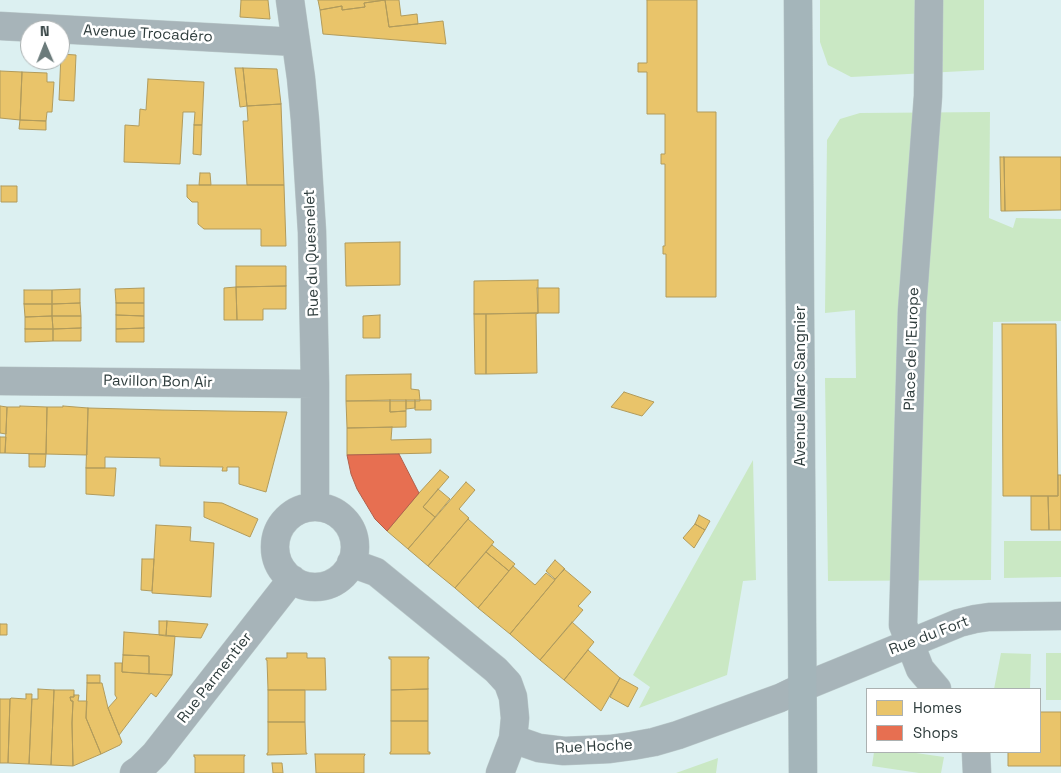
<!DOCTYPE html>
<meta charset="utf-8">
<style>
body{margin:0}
#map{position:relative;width:1061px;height:773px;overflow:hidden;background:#dcf0f1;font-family:"Space Grotesk",sans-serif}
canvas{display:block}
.legend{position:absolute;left:866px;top:688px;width:175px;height:65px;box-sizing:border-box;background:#fff;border:1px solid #abb1b1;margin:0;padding:6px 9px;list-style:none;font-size:15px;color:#2e3c3c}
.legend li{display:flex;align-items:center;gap:10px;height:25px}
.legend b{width:25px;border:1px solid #abb1b1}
.north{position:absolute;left:20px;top:20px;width:50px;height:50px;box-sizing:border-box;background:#fff;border:1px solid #abb1b1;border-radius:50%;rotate:359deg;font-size:14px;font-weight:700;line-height:20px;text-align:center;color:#2e3c3c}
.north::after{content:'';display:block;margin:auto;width:18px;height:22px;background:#6b7b7b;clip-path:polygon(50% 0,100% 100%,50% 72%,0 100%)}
</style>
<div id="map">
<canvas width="1061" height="773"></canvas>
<ul class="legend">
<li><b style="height:14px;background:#e9c46a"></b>Homes</li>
<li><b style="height:14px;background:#e76f51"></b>Shops</li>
</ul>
<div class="north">N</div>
</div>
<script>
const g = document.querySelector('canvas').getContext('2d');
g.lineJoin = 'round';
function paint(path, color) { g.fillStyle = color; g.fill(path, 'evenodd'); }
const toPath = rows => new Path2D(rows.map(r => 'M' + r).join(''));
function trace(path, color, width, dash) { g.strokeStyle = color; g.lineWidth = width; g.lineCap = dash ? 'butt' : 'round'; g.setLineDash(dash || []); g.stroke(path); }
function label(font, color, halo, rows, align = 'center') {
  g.font = font + ' "Space Grotesk",sans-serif'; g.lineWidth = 5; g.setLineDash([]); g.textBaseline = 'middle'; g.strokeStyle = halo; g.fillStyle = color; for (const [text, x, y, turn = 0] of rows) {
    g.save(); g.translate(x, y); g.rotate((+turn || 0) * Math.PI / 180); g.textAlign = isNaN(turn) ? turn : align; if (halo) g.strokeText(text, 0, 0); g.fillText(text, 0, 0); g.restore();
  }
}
paint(toPath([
 [820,0,984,0,984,70,851,77,828,65,820,42],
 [990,112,989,218,1013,228,1016,218,1061,219,1061,321,993,322,991,580,828,581,825,378,856,378,855,310,825,313,827,140,840,119,860,113],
 [753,460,756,580,743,581,727,675,639,708,650,687,633,675],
 [1004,541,1061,541,1061,577,1004,578],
 [1001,653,1031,654,1030,689,994,689],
 [1046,653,1061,653,1061,700,1046,700],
 [874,752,909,752,944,757,941,773,919,773,872,766],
 [718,758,716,773,676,773]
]), '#cae8c4');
const homes = toPath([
 [241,0,268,0,270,19,240,17,241,0],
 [318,0,385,0,364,3,365,7,342,10,342,6,320,10,318,0],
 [385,0,399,0,401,16,417,14,418,24,389,27,385,0],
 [385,0,389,27,443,21,446,44,323,34,320,10,342,6,342,10,365,7,364,3,385,0],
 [647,0,697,0,697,112,716,112,716,297,666,297,666,254,663,254,663,246,665,246,665,164,661,164,661,154,665,154,665,114,647,114,647,72,638,72,638,63,647,63,647,0],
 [61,54,76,55,74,101,59,100,61,54],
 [235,68,243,68,247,106,240,107,235,68],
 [243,68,277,69,281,104,247,106,243,68],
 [0,71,22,72,20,120,0,118,0,71],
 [22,72,47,73,47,82,54,82,52,112,47,112,46,121,20,120,22,72],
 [148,79,204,82,202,125,194,125,195,112,183,112,180,164,124,162,125,125,139,126,140,109,146,110,148,79],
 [281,104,284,185,247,185,243,121,248,121,247,106,281,104],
 [20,120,46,121,46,130,19,129,20,120],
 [194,125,202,125,201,155,193,154,194,125],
 [1000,157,1004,157,1005,211,1001,211,1000,157],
 [1004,157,1061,157,1061,210,1005,211,1004,157],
 [200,173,210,173,211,185,199,185,200,173],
 [187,185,284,185,286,246,261,246,261,229,204,229,198,224,198,202,192,202,187,197,187,185],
 [1,186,17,186,17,202,1,202,1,186],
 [400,242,400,285,346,286,345,243,400,242],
 [236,266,286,266,286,286,236,287,236,266],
 [538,280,538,313,474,314,474,281,538,280],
 [286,286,286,309,263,309,263,320,237,320,236,287,286,286],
 [236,287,237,320,224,320,224,288,236,287],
 [144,288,144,303,116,303,115,289,144,288],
 [537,288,559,288,559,313,538,313,537,288],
 [80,289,80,303,52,304,52,290,80,289],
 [24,290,52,290,52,304,24,304,24,290],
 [80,303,81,316,52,316,52,304,80,303],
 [116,303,144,303,144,316,116,315,116,303],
 [24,304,52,304,52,316,25,317,24,304],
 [538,313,536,314,537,373,486,374,486,314,538,313],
 [474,314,486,314,486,374,475,374,474,314],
 [116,315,144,316,144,328,116,329,116,315],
 [380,315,380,338,363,338,363,316,380,315],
 [52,316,53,329,25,329,25,317,52,316],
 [52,316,81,316,81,328,53,329,52,316],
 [1002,324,1056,324,1058,496,1003,496,1002,324],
 [81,328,81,341,53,341,53,329,81,328],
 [144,328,144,342,116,342,116,329,144,328],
 [25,329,53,329,53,341,25,342,25,329],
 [411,374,411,389,419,390,420,401,346,401,346,375,411,374],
 [624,392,654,402,642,416,611,407,624,392],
 [390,400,390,412,406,411,406,427,347,428,346,401,390,400],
 [390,400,406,400,406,411,390,412,390,400],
 [406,400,415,400,415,408,406,409,406,400],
 [415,400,431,400,431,410,415,410,415,400],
 [0,406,7,407,6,434,0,433,0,406],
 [20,406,47,407,46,454,5,453,7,407,20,407,20,406],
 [63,406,88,408,87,455,46,454,47,407,63,407,63,406],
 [88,408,162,410,287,412,266,492,239,484,239,467,227,467,227,471,222,471,223,467,160,466,160,458,105,457,105,468,86,468,88,408],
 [392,427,391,440,431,439,431,453,347,455,347,428,392,427],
 [0,437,6,437,5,453,0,453,0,437],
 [29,454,46,454,45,467,29,467,29,454],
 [86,468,116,468,114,496,86,494,86,468],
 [440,470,449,477,423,507,435,517,408,549,387,531,419,493,440,470],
 [1058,475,1061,475,1061,530,1049,530,1048,496,1058,496,1058,475],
 [466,482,475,490,459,509,469,518,428,566,408,549,466,482],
 [438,489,450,499,435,517,423,507,438,489],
 [1031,496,1048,496,1049,530,1031,530,1031,496],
 [204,502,222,503,258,519,250,537,204,517,204,502],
 [699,515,710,521,705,530,695,524,699,515],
 [468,519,494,542,455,588,428,566,468,519],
 [695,524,705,530,694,548,683,538,695,524],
 [156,525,191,527,190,541,214,543,211,597,152,593,156,525],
 [492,545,515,564,509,571,486,552,492,545],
 [486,552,509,571,478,608,455,588,486,552],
 [142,559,154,559,152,591,141,590,142,559],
 [555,560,565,569,555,579,546,571,555,560],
 [513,566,535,585,546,573,555,580,510,634,478,608,513,566],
 [564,569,591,592,578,606,583,610,540,660,510,634,564,569],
 [159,621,167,621,166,636,159,635,159,621],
 [167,621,208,624,201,638,166,636,167,621],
 [572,622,594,642,564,680,540,660,572,622],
 [0,624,7,624,7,635,0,635,0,624],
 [124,632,175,636,172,675,149,674,149,656,123,655,124,632],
 [588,650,620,678,601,711,564,680,588,650],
 [287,653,307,653,307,658,325,658,326,690,268,690,267,660,266,660,266,658,287,658,287,653],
 [123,655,149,656,149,674,122,672,123,655],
 [389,657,429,657,429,659,428,659,428,689,391,690,391,659,389,659,389,657],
 [115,663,122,663,122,672,172,675,156,697,151,693,119,735,108,708,117,698,115,695,115,663],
 [87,675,100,675,100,683,87,683,87,675],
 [620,678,638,688,628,707,610,697,620,678],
 [87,683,102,683,108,708,122,742,120,745,101,754,86,718,87,683],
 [38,689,54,690,51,765,29,764,32,699,38,699,38,689],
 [428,689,428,721,391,721,391,690,428,689],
 [54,690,74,690,74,697,70,697,71,701,73,701,72,723,73,766,51,765,54,690],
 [268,690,305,690,305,722,268,722,268,690],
 [26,694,32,694,29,764,8,763,10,699,11,698,26,699,26,694],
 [74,695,79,695,78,701,87,701,86,718,101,754,73,766,72,723,73,701,71,701,70,697,74,697,74,695],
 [0,699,10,699,8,763,0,763,0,699],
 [1040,712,1061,712,1061,766,1008,766,1008,752,1040,752,1040,712],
 [391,721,428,721,428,752,430,752,430,754,390,754,390,752,391,752,391,721],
 [268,722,305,722,306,753,307,753,307,754,267,755,267,753,268,753,268,722],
 [315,754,365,754,365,755,364,756,364,773,316,773,315,754],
 [194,755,245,755,245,756,244,756,244,773,195,773,195,757,194,757,194,755],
 [272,763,282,763,283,773,273,773,272,763]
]);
paint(homes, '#e9c46a');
trace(homes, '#b19b5c', 1);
const shops = toPath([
 [399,454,419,493,387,531,375,519,357,489,351,474,347,455,399,454]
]);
paint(shops, '#e76f51');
trace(shops, '#b0604b', 1);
const minor = toPath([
 [290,0,301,78,305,120,312,232,315,384,315,507],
 [929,0,928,96,912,310,903,625,920,669,937,689],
 [0,26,296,42],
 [0,381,315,384],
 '275 547a40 40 0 1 1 80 0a40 40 0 1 1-80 0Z',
 [351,563,376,572,496,670,508,683,513,697,515,718,513,739,539,748,564,751,610,749,632,746,654,742,678,735,780,698,803,687,852,667,959,623,975,619,989,617,1061,616],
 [976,752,977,773],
 [134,773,140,769,155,754,292,579],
 [500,773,513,739]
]);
const major = toPath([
 [798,0,803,773]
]);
trace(minor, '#bbcacb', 29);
trace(major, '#bbcacb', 29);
trace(minor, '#a7b4b9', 28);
trace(major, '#a4b5ba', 28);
label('15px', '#2e3c3c', '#fff', [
 ["Avenue Trocadéro",148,34,3],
 ["Rue du Quesnelet",312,253,-92],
 ["Place de l'Europe",912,349,-88],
 ["Pavillon Bon Air",158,382,1],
 ["Avenue Marc Sangnier",801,386,-90],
 ["Rue du Fort",929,636,-21],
 ["Rue Parmentier",215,678,-52],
 ["Rue Hoche",594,747,-3]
]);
</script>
